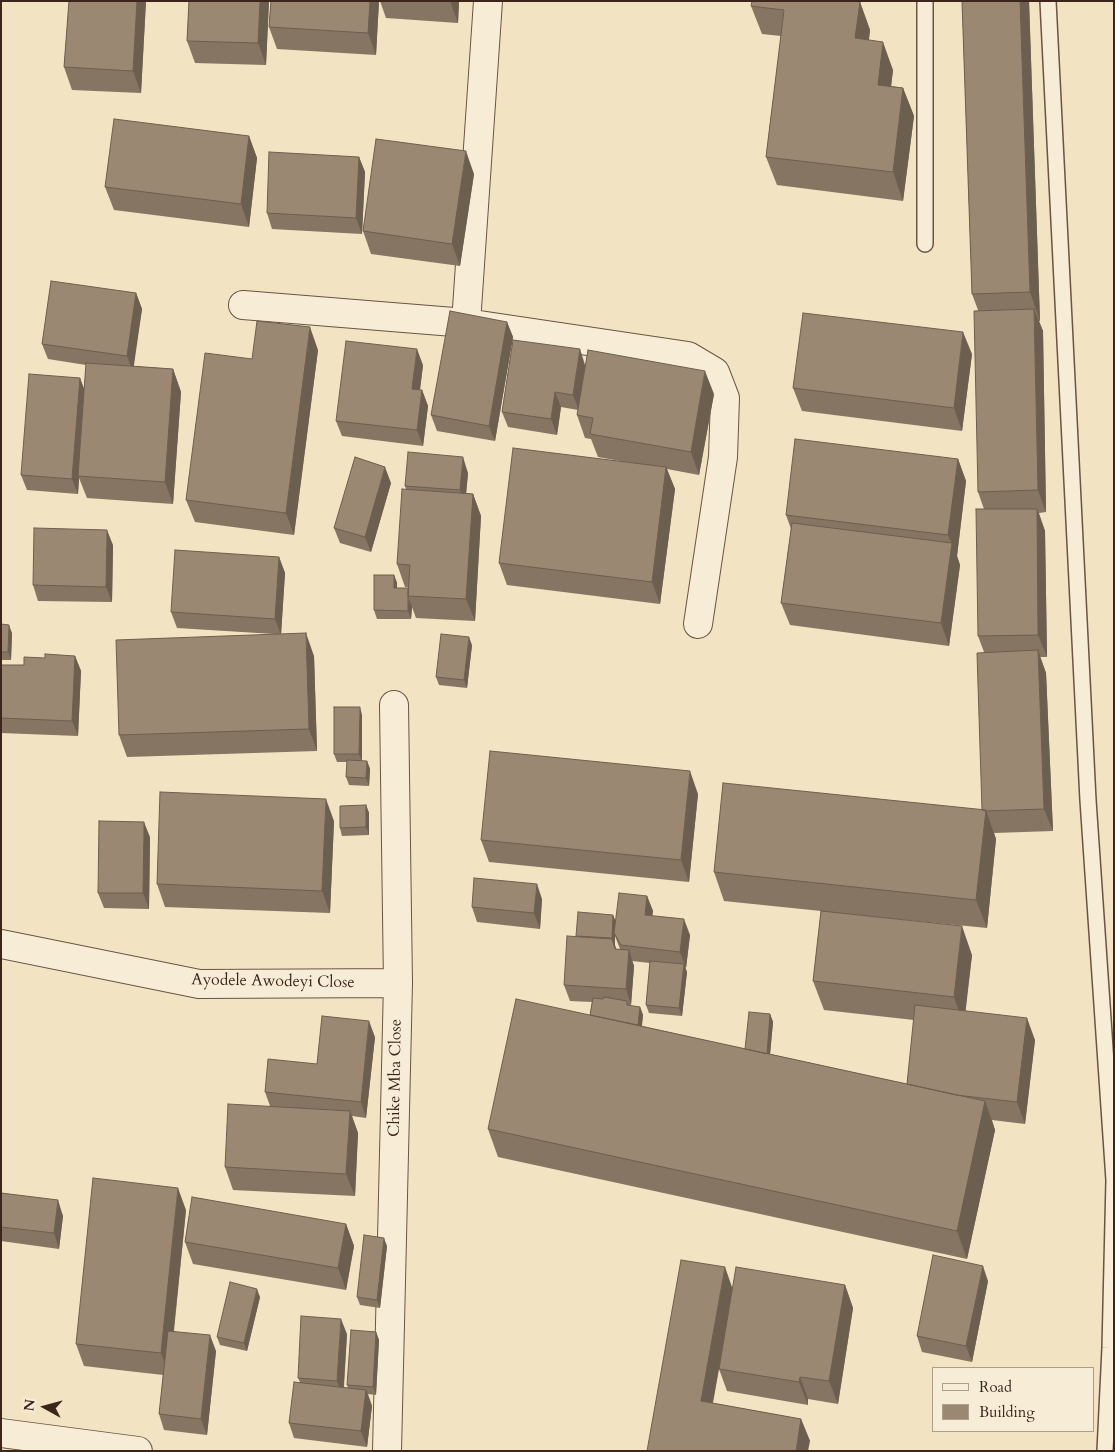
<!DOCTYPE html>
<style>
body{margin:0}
#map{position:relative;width:1115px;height:1452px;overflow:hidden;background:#f2e3c2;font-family:Cardo,serif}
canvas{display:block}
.frame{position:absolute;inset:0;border:2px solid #3d251c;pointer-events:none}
.legend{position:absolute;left:932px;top:1367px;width:162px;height:65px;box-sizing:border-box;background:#f7edd7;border:1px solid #ad9d8c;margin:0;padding:6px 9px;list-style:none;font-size:15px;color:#3d251c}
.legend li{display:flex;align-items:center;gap:10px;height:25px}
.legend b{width:25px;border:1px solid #ad9d8c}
.north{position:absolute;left:20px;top:1382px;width:50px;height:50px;-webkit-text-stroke:4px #f7edd7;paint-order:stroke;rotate:277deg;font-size:14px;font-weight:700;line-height:20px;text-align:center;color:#3d251c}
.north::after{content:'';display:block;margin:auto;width:18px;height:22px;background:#3d251c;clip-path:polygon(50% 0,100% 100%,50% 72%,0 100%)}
</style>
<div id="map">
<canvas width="1115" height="1452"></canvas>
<div class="frame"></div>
<ul class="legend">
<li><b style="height:6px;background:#f7edd7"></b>Road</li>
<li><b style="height:14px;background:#9b8872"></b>Building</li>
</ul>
<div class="north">N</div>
</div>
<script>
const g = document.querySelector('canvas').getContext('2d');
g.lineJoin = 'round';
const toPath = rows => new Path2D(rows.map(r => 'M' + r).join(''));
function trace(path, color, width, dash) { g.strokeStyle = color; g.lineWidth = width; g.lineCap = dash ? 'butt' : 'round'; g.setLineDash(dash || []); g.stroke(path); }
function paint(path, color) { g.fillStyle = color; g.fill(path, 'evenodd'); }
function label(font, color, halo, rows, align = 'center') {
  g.font = font + ' Cardo,serif'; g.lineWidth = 4.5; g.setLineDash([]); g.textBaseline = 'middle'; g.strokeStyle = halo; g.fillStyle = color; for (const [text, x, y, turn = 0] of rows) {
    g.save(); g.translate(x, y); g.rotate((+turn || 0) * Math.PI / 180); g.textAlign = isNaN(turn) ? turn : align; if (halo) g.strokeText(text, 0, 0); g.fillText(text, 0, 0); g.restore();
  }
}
const lane = toPath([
 [1048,1,1088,800,1114,1180,1110,1348,1105,1451],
 [925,244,925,1]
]);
const street = toPath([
 [243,305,466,323,688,356,715,372,725,398,723,457,698,624],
 [466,323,488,1],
 [1,944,199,984,398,983],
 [1,1433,138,1451],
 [387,1451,398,983,394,705]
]);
trace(lane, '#6a5446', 18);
trace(street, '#6a5446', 30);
trace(lane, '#f7edd7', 15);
trace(street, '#f7edd7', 28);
paint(toPath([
 [69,1,146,1,141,93,72,90,64,67],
 [189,1,269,1,266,65,195,63,187,41],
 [271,1,379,1,376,55,277,49,269,27],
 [380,1,459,1,458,23,386,18],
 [962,1,1029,1,1040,321,1039,321,1043,331,1046,512,1039,513,1045,531,1047,657,1040,657,1046,673,1053,831,994,833,996,839,987,928,836,913,972,955,965,1011,1035,1040,1025,1124,992,1120,995,1130,967,1259,498,1157,488,1129,590,1015,592,1002,570,1001,564,985,576,937,613,915,616,922,647,896,653,911,652,916,690,935,686,968,685,967,687,972,682,1016,649,1013,646,1005,650,963,632,961,634,966,631,1005,629,1005,629,1006,640,1007,643,1015,642,1026,745,1049,770,1014,773,1022,770,1054,907,1084,914,1020,824,1010,813,981,821,911,724,901,714,872,982,810,984,652,978,636,984,509,978,492,978,310,972,294],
 [615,936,620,949,616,949,615,945],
 [860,2,870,30,869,40,893,70,891,86,903,88,914,116,903,201,777,185,766,157,781,36,762,34,751,6],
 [249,136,257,158,249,227,114,210,105,187],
 [359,157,365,172,362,234,272,229,267,213],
 [474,174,460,266,371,254,363,231],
 [136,293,142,309,133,366,173,369,181,392,173,504,87,498,79,478,78,494,27,490,21,475,80,378,84,390,86,365,48,359,42,344],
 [507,322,513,337,495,441,437,431,431,415],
 [318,350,294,535,195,522,186,500,252,359],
 [972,354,962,431,802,411,793,388],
 [423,365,420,390,422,390,428,406,423,446,342,436,336,421],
 [585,365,714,394,699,475,667,469,675,489,660,604,507,585,499,563,631,463,598,457,591,439,585,438,577,415,578,410,561,407,557,435,508,427,502,412],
 [958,459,966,481,957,556,960,565,949,646,790,625,781,603,791,529,786,515],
 [468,473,466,493,473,494,481,516,475,621,416,618,412,607,411,619,377,619,374,610,394,575,397,583,397,588,408,588,408,587,405,587,397,564,406,489,405,486],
 [391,483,371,552,340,543,334,528],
 [113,545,112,602,38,601,33,585],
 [279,557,285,573,281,634,314,656,317,751,127,757,119,735,274,634,177,628,171,612],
 [1,624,12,633,11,660,1,660],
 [472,645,467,688,439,685,436,677],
 [75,656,81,671,78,736,1,733,1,665,24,665,45,658],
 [362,715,362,761,367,761,370,769,369,786,349,785,346,777,347,762,337,762,334,754],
 [698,794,689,882,489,862,481,840],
 [366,805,369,813,369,835,342,836,340,828],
 [334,821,330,913,165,907,157,884],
 [150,837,149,909,104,908,98,893],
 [542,899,540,929,477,922,472,907],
 [375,1037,366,1118,352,1116,358,1133,355,1196,233,1190,225,1167,270,1106,265,1092,317,1064],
 [1,1193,63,1216,59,1249,1,1241],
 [186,1210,174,1331,216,1351,207,1435,164,1430,159,1414,163,1375,84,1366,76,1344],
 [346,1224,354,1246,346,1290,193,1264,185,1242],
 [387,1246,380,1308,360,1305,357,1297],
 [988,1281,972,1362,922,1352,917,1336],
 [845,1285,853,1308,838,1404,808,1399,808,1405,727,1391,719,1369,728,1318,713,1403,801,1419,810,1441,647,1451,733,1289],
 [260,1297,247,1351,220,1345,217,1337],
 [376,1332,379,1340,376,1395,368,1394,372,1406,367,1447,294,1438,289,1423,300,1382,298,1378,347,1334,344,1387,348,1388,347,1385]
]), '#857562');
paint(toPath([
 [137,1,146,1,141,93,133,71],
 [260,1,269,1,266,65,258,43],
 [370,1,379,1,376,55,368,33],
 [450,1,459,1,458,23],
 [1020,1,1029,1,1040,321,1030,292],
 [860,2,870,30,865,67,855,38],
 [883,42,893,70,888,113,878,85],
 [903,88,914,116,903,201,893,172],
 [249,136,257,158,249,227,241,204],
 [466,151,474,174,460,266,452,244],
 [359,157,365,172,362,234,356,218],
 [136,293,142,309,133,372,127,356],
 [1034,309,1043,331,1046,512,1038,490],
 [507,322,513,337,495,441,489,426],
 [310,327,318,350,294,535,286,513],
 [963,332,972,354,962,431,954,408],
 [417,349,423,365,418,405,412,389],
 [580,349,585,365,579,410,573,395],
 [173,369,181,392,173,504,165,482],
 [705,371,714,394,699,475,691,452],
 [80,378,86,394,78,476,79,478,78,494,72,479],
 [422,390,428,406,423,446,417,430],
 [555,392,561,407,557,435,551,419],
 [463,457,468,473,465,506,460,490],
 [958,459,966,481,957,556,960,565,949,646,941,623,952,544,948,535],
 [385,467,391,483,371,552,365,537],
 [666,467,675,489,660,604,652,582],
 [473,494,481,516,475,621,466,599],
 [1037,509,1045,531,1047,657,1038,635],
 [107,530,113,545,112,602,106,587],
 [279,557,285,573,281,635,275,619],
 [394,575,397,583,397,596,394,588],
 [409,599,412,607,411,619,408,611],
 [9,625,12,633,11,660,8,652],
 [306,633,314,656,317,751,309,729],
 [469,637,472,645,467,688,464,680],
 [1038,650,1046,673,1053,831,1044,809],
 [75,656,81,671,78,736,72,721],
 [360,707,362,715,362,762,359,754],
 [367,761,370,769,369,786,366,778],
 [690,771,698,794,689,882,681,860],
 [326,799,334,821,330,913,322,891],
 [366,805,369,813,369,835,366,827],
 [986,810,996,839,987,928,976,900],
 [144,822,150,837,149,909,143,893],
 [537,884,542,899,540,929,534,913],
 [647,896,653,911,650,931,645,915],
 [613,915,616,923,614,933,615,936,615,945,621,965,612,938],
 [684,919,690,935,686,968,680,952],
 [962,926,972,955,964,1025,954,997],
 [629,950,634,966,631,1005,626,989],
 [684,964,687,972,682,1016,679,1008],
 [640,1007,643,1015,639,1047,636,1039],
 [770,1014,773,1022,769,1066,766,1058],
 [1027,1018,1035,1040,1025,1124,1017,1102],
 [369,1021,375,1037,366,1118,361,1102],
 [985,1101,995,1130,967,1259,957,1231],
 [350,1111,358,1133,355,1196,346,1174],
 [178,1188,186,1210,169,1375,161,1353],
 [58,1200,63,1216,59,1249,54,1233],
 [346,1224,354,1246,346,1290,338,1268],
 [384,1238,387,1246,380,1308,377,1300],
 [983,1266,988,1281,972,1362,966,1346],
 [725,1267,733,1290,709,1423,701,1401],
 [845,1285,853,1308,838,1404,829,1381],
 [257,1289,260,1297,247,1351,244,1343],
 [341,1319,347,1334,343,1396,337,1381],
 [376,1332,379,1340,376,1395,373,1387],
 [210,1335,216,1351,207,1435,201,1419],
 [800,1377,808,1399,808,1405,799,1382],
 [366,1390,372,1406,367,1447,361,1431],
 [801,1419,810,1441,808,1451,796,1451]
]), '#6c5f50');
const building = toPath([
 [69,1,137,1,133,71,64,67,69,1],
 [189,1,260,1,258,43,187,41,189,1],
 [271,1,370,1,368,33,269,27,271,1],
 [752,1,853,1,860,2,855,38,883,42,878,85,903,88,893,172,766,157,784,10,751,6,752,1],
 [962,1,1020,1,1030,292,972,294,962,1],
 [114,119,249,136,241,204,105,187,114,119],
 [376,139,466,151,452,244,363,231,376,139],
 [269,152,359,157,356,218,267,213,269,152],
 [51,281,136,293,127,356,42,344,51,281],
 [1034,309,1038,490,978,492,974,311,1034,309],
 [450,311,507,322,489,426,431,415,450,311],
 [803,313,963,332,954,408,793,388,803,313],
 [257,321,310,327,286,513,186,500,205,353,252,359,257,321],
 [513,340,580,349,573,395,555,392,551,419,502,412,513,340],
 [346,341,417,349,412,389,422,390,417,430,336,421,346,341],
 [588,350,705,371,691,452,590,434,593,418,577,415,588,350],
 [86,363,173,369,165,482,78,476,86,363],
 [29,374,80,378,72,479,21,475,29,374],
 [795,439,958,459,948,535,786,515,795,439],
 [513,448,666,467,652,582,499,563,513,448],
 [408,452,463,457,460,490,405,486,408,452],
 [355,457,385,467,365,537,334,528,355,457],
 [402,489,473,494,466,599,408,596,410,565,397,564,402,489],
 [976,509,1037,509,1038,635,978,636,976,509],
 [792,523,952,543,941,623,781,603,792,523],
 [34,528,107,530,106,587,33,585,34,528],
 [175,550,279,557,275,619,171,612,175,550],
 [374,575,394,575,394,588,408,588,408,611,374,610,374,575],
 [1,624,9,625,8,652,1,652,1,624],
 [306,633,309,729,119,735,116,640,306,633],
 [441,634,469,637,464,680,436,677,441,634],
 [1038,650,1044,809,985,811,982,810,977,653,1038,650],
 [45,654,75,656,72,721,1,718,1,665,24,665,24,657,45,658,45,654],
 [334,707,360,707,359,754,334,754,334,707],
 [490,751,690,771,681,860,481,840,490,751],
 [347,760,367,761,366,778,346,777,347,760],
 [723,783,986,810,976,900,714,872,723,783],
 [160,792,326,799,322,891,157,884,160,792],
 [366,805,366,827,340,828,340,806,366,805],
 [99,821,144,822,143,893,98,893,99,821],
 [474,878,537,884,534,913,472,907,474,878],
 [619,893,647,896,645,915,684,919,680,952,621,945,614,933,619,893],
 [821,911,962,926,954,997,813,981,821,911],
 [578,912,613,915,612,938,576,936,578,912],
 [567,936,612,939,615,949,629,950,626,989,564,985,567,936],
 [650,961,684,964,679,1008,646,1005,650,961],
 [604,997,627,1001,627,1005,640,1007,638,1025,590,1015,593,998,603,999,604,997],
 [516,999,985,1101,957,1231,488,1129,516,999],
 [915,1005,1027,1018,1017,1102,956,1095,907,1084,915,1005],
 [749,1012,770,1014,767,1054,745,1049,749,1012],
 [322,1016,369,1021,361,1102,265,1092,268,1059,317,1064,322,1016],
 [228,1104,350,1111,346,1174,225,1167,228,1104],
 [93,1178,178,1188,161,1353,76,1344,93,1178],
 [1,1193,58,1200,54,1233,1,1227,1,1193],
 [192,1197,346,1224,338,1268,185,1242,192,1197],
 [364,1235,384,1238,377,1300,357,1297,364,1235],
 [933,1255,983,1266,966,1346,917,1336,933,1255],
 [681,1260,725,1267,701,1401,801,1419,796,1451,647,1451,681,1260],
 [736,1267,845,1285,829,1381,800,1377,799,1382,719,1369,736,1267],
 [230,1282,257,1289,244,1343,217,1337,230,1282],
 [301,1316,341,1319,337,1381,298,1378,301,1316],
 [351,1330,376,1332,373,1387,347,1385,351,1330],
 [168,1331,210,1335,201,1419,159,1414,168,1331],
 [294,1382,366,1390,361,1431,289,1423,294,1382]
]);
paint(building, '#9b8872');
trace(building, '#6c5f50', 1);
label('16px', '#3d251c', '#f7edd7', [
 ["Ayodele Awodeyi Close",273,982,1],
 ["Chike Mba Close",396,1078,-89]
]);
</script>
